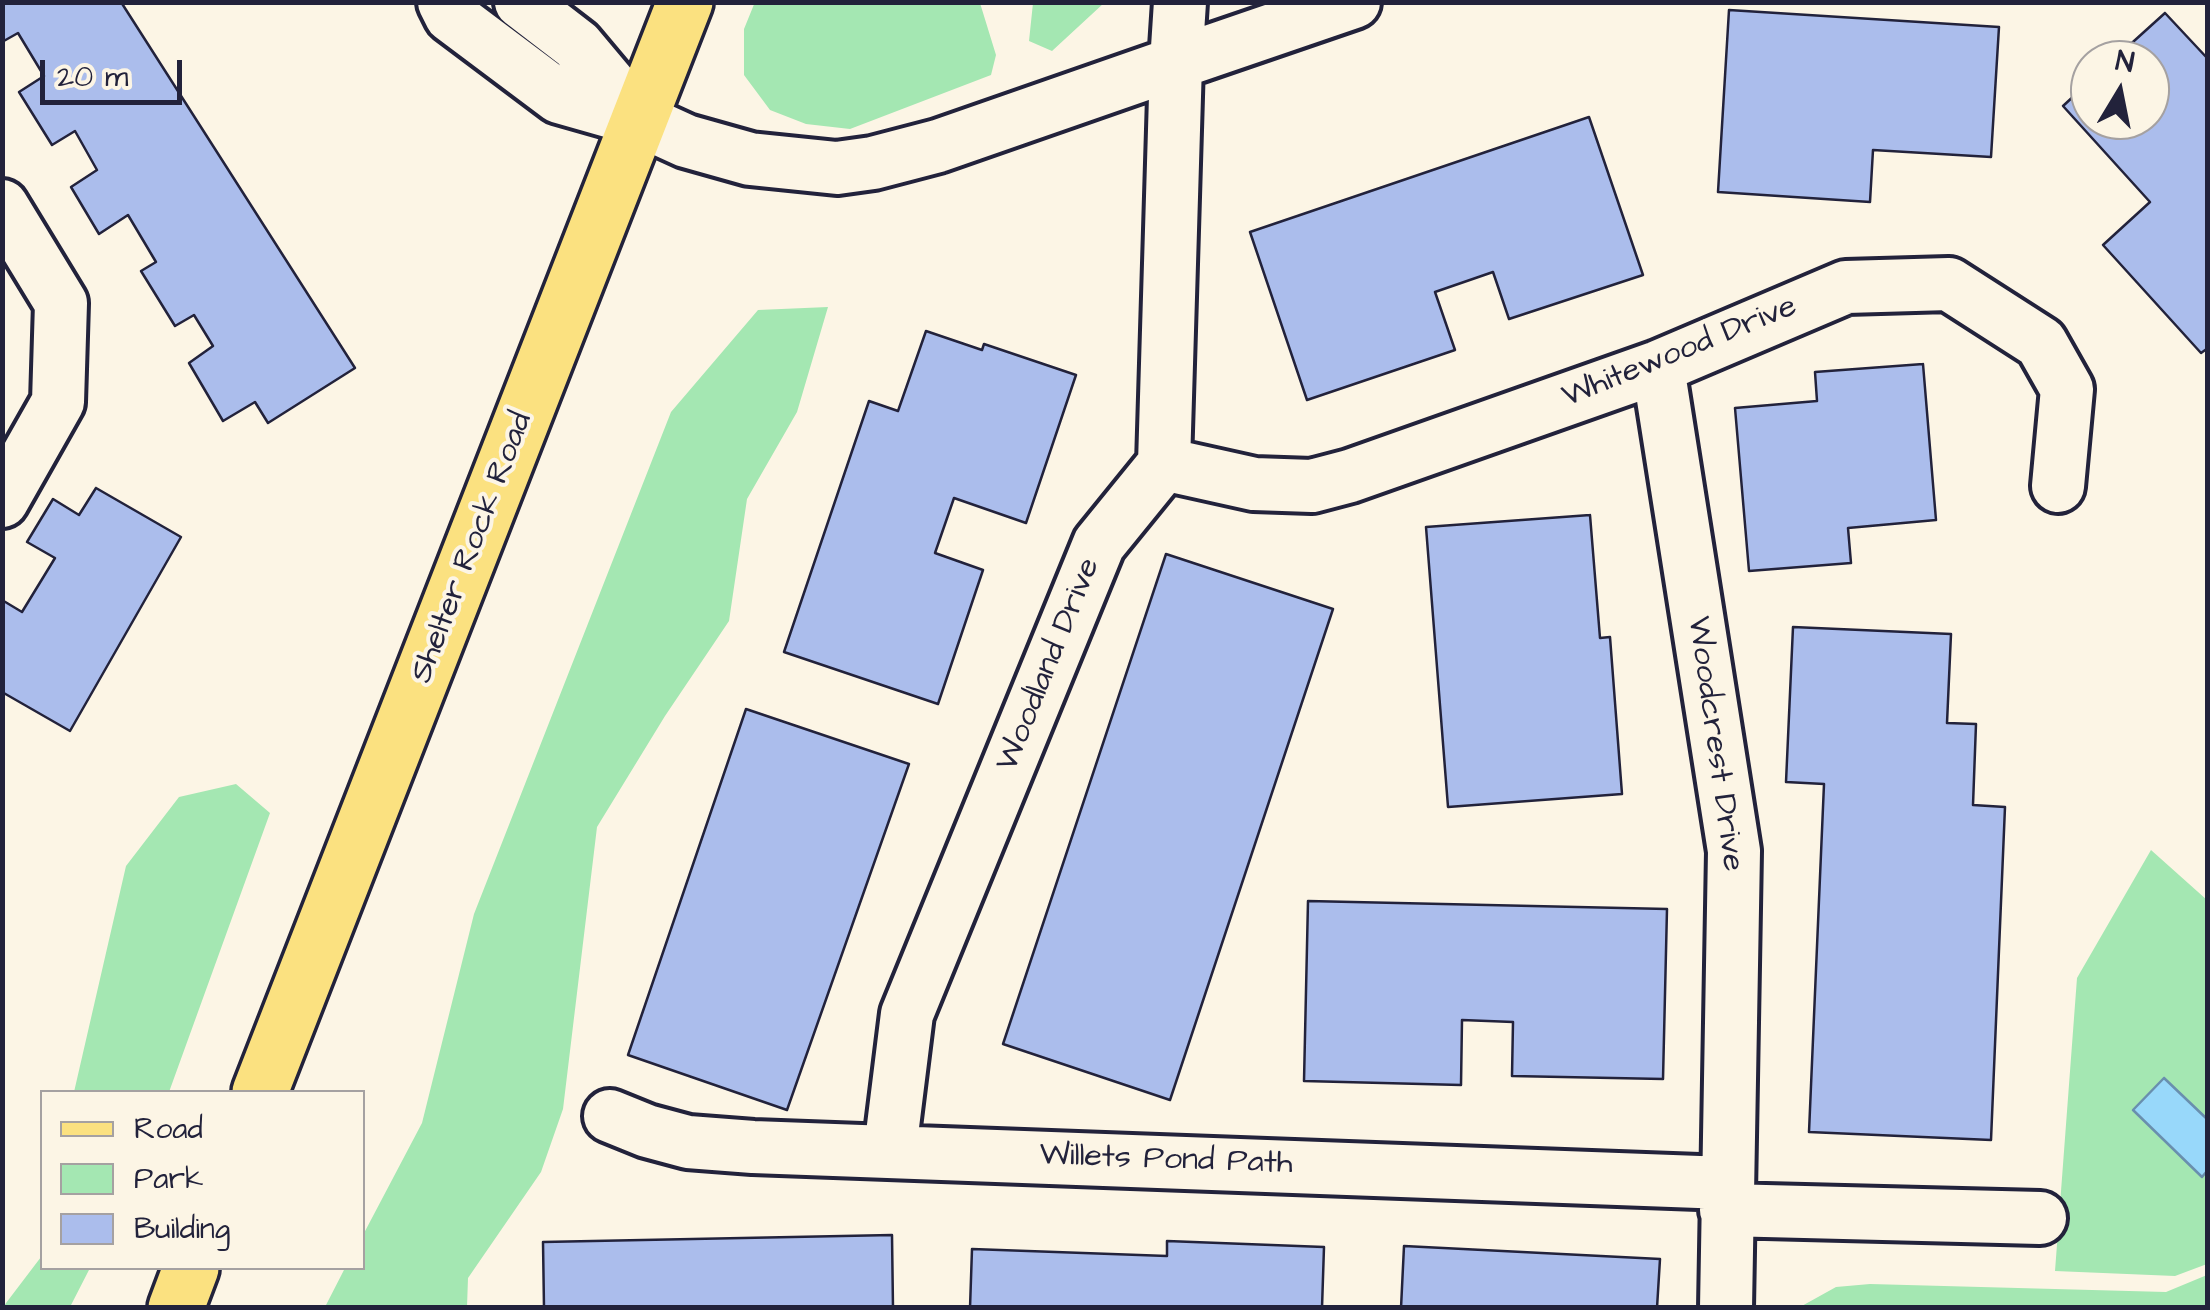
<!DOCTYPE html>
<style>
body{margin:0}
#map{position:relative;width:2210px;height:1310px;overflow:hidden;background:#fcf5e5;font-family:"Architects Daughter",sans-serif}
canvas{display:block}
.frame{position:absolute;inset:0;border:5px solid #22223b;pointer-events:none}
.legend{position:absolute;left:40px;top:1090px;width:325px;height:180px;box-sizing:border-box;background:#fcf5e5;border:2px solid #a5a1a1;margin:0;padding:12px 18px;list-style:none;font-size:30px;color:#22223b}
.legend li{display:flex;align-items:center;gap:20px;height:50px}
.legend b{width:50px;border:2px solid #a5a1a1}
.north{position:absolute;left:2070px;top:40px;width:100px;height:100px;box-sizing:border-box;background:#fcf5e5;border:2px solid #a5a1a1;border-radius:50%;rotate:10deg;font-size:28px;font-weight:700;line-height:40px;text-align:center;color:#22223b}
.north::after{content:'';display:block;margin:auto;width:35px;height:45px;background:#22223b;clip-path:polygon(50% 0,100% 100%,50% 72%,0 100%)}
.scale{position:absolute;left:40px;top:60px;width:142px;height:45px;box-sizing:border-box;border:5px solid #22223b;border-top:0;padding-left:12px;font-size:30px;line-height:35px;white-space:nowrap;color:#22223b;-webkit-text-stroke:8px #fcf5e5;paint-order:stroke}
</style>
<div id="map">
<canvas width="2210" height="1310"></canvas>
<div class="frame"></div>
<ul class="legend">
<li><b style="height:12px;background:#fbe180"></b>Road</li>
<li><b style="height:28px;background:#a4e7b2"></b>Park</li>
<li><b style="height:28px;background:#abbdec"></b>Building</li>
</ul>
<div class="north">N</div>
<div class="scale">20 m</div>
</div>
<script>
const g = document.querySelector('canvas').getContext('2d');
g.lineJoin = 'round';
function paint(path, color) { g.fillStyle = color; g.fill(path, 'evenodd'); }
const toPath = rows => new Path2D(rows.map(r => 'M' + r).join(''));
function trace(path, color, width, dash) { g.strokeStyle = color; g.lineWidth = width; g.lineCap = dash ? 'butt' : 'round'; g.setLineDash(dash || []); g.stroke(path); }
function label(font, color, halo, rows, align = 'center') {
  g.font = font + ' "Architects Daughter",sans-serif'; g.lineWidth = 8; g.setLineDash([]); g.textBaseline = 'middle'; g.strokeStyle = halo; g.fillStyle = color; for (const [text, x, y, turn = 0] of rows) {
    g.save(); g.translate(x, y); g.rotate((+turn || 0) * Math.PI / 180); g.textAlign = isNaN(turn) ? turn : align; if (halo) g.strokeText(text, 0, 0); g.fillText(text, 0, 0); g.restore();
  }
}
paint(toPath([
 [755,2,980,3,996,55,991,75,850,129,806,124,770,110,744,75,744,29],
 [1033,3,1033,2,1104,3,1052,51,1029,41],
 [828,307,797,412,747,499,729,621,665,716,597,827,563,1109,541,1172,468,1278,467,1307,325,1307,345,1268,362,1268,363,1235,422,1123,474,914,671,412,758,310],
 [236,784,270,813,169,1092,74,1092,126,866,179,797],
 [2151,850,2207,900,2207,1264,2175,1276,2055,1271,2077,978],
 [42,1250,42,1268,90,1268,70,1307,3,1307,41,1257],
 [2207,1275,2207,1307,1800,1307,1836,1287,1870,1284,2166,1292]
]), '#a4e7b2');
const water = toPath([
 [2164,1078,2207,1119,2207,1171,2202,1177,2133,1110,2164,1078]
]);
paint(water, '#98d8fa');
trace(water, '#698fae', 2.5);
const building = toPath([
 [2,2,121,2,355,368,268,423,255,402,223,421,189,363,213,346,194,315,175,326,141,271,156,262,128,215,99,234,71,187,97,170,75,131,52,145,19,92,44,76,18,33,2,42,2,2],
 [1729,10,1999,27,1991,157,1873,150,1870,202,1718,192,1729,10],
 [2165,13,2208,59,2208,348,2201,353,2103,245,2150,202,2063,106,2090,81,2090,120,2150,120,2150,60,2113,60,2165,13],
 [1589,117,1643,275,1509,319,1493,272,1435,292,1455,350,1307,400,1250,232,1589,117],
 [926,331,982,350,984,344,1076,375,1026,523,954,498,935,553,983,570,938,704,784,652,869,401,898,411,926,331],
 [1923,364,1936,520,1848,528,1851,563,1749,571,1735,408,1817,401,1815,372,1923,364],
 [96,488,181,537,70,731,2,692,2,600,22,612,55,558,27,542,53,499,79,515,96,488],
 [1590,515,1600,638,1610,637,1622,794,1448,807,1426,527,1590,515],
 [1166,554,1333,609,1170,1100,1003,1044,1166,554],
 [1793,627,1951,634,1947,723,1976,724,1973,805,2005,807,1991,1140,1809,1132,1824,784,1786,782,1793,627],
 [746,709,909,764,787,1110,628,1055,746,709],
 [1308,901,1667,909,1663,1079,1512,1076,1513,1022,1462,1020,1461,1085,1304,1081,1308,901],
 [892,1235,893,1308,544,1308,543,1242,892,1235],
 [1167,1241,1324,1247,1322,1308,970,1308,972,1249,1167,1256,1167,1241],
 [1404,1246,1660,1259,1657,1308,1401,1308,1404,1246]
]);
paint(building, '#abbdec');
trace(building, '#22223b', 2.5);
const minor = toPath([
 [444,2,451,16,559,97,640,120,577,45,521,2],
 [640,120,686,141,750,159,837,168,873,163,938,146,1176,63,1180,2],
 [2,206,61,303,58,402,2,501],
 [1658,367,1734,851,1726,1308],
 [1164,464,1254,484,1312,486,1350,476,1658,367,1846,287,1949,284,2041,343,2067,389,2058,486],
 [610,1116,647,1131,688,1142,753,1147,1726,1183],
 [890,1150,907,1014,1099,544,1164,464,1176,63,1354,2],
 [1726,1210,2040,1218]
]);
const major = toPath([
 [260,1092,685,2],
 [176,1308,191,1268]
]);
trace(minor, '#22223b', 60);
trace(major, '#22223b', 62);
trace(minor, '#fcf5e5', 52);
trace(major, '#fbe180', 55);
label('32px', '#22223b', '#fcf5e5', [
 ["Whitewood Drive",1680,353,-22],
 ["Shelter Rock Road",473,548,-69],
 ["Woodland Drive",1050,665,-68],
 ["Woodcrest Drive",1714,744,82],
 ["Willets Pond Path",1166,1161,2]
]);
</script>
